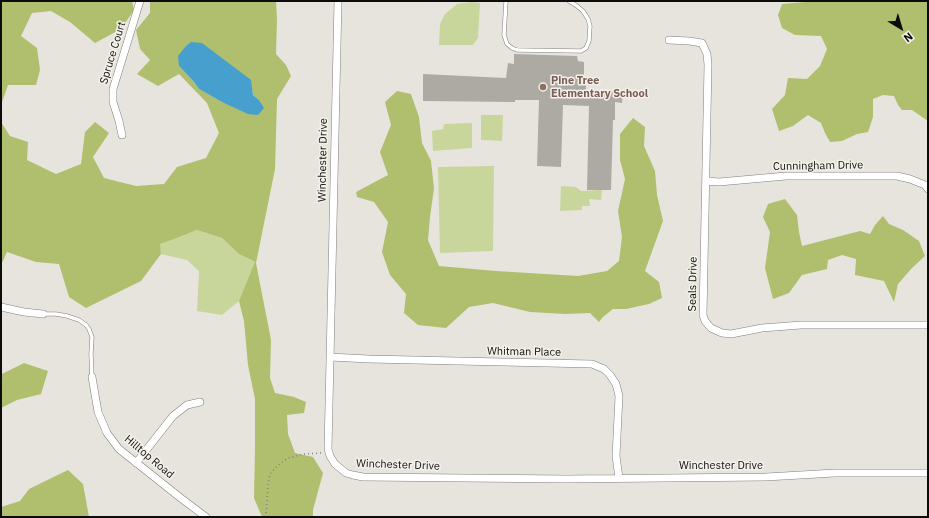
<!DOCTYPE html>
<style>
body{margin:0}
#map{position:relative;width:929px;height:518px;overflow:hidden;background:#e7e4de;font-family:"IBM Plex Sans",sans-serif}
canvas{display:block}
.frame{position:absolute;inset:0;border:2px solid #0c0c0a;pointer-events:none}
.north{position:absolute;left:881px;top:8px;width:40px;height:40px;-webkit-text-stroke:3px #f4f1eb;paint-order:stroke;rotate:142deg;font-size:11px;font-weight:700;line-height:16px;text-align:center;color:#0c0c0a}
.north::after{content:'';display:block;margin:auto;width:14px;height:18px;background:#0c0c0a;clip-path:polygon(50% 0,100% 100%,50% 72%,0 100%)}
</style>
<div id="map">
<canvas width="929" height="518"></canvas>
<div class="frame"></div>
<div class="north">N</div>
</div>
<script>
const g = document.querySelector('canvas').getContext('2d');
g.lineJoin = 'round';
function paint(path, color) { g.fillStyle = color; g.fill(path, 'evenodd'); }
const toPath = rows => new Path2D(rows.map(r => 'M' + r).join(''));
function trace(path, color, width, dash) { g.strokeStyle = color; g.lineWidth = width; g.lineCap = dash ? 'butt' : 'round'; g.setLineDash(dash || []); g.stroke(path); }
function label(font, color, halo, rows, align = 'center') {
  g.font = font + ' "IBM Plex Sans",sans-serif'; g.lineWidth = 3; g.setLineDash([]); g.textBaseline = 'middle'; g.strokeStyle = halo; g.fillStyle = color; for (const [text, x, y, turn = 0] of rows) {
    g.save(); g.translate(x, y); g.rotate((+turn || 0) * Math.PI / 180); g.textAlign = isNaN(turn) ? turn : align; if (halo) g.strokeText(text, 0, 0); g.fillText(text, 0, 0); g.restore();
  }
}
paint(toPath([
 [472,2,480,3,478,38,473,45,439,45,440,24,445,14,457,4],
 [481,115,503,115,502,141,481,140],
 [472,123,472,148,433,151,432,131,443,129,444,124],
 [494,166,493,251,440,253,438,167],
 [561,186,576,187,581,191,602,190,601,200,589,199,590,206,582,206,582,210,560,211],
 [197,230,222,238,239,254,256,263,239,301,222,315,197,311,199,271,187,260,161,254,159,244,177,238]
]), '#c9d69b');
paint(toPath([
 [1,1,96,1,111,2,113,1,132,1,134,10,121,29,95,43,70,22,51,11,32,13,21,36,37,48,40,70,36,85,8,85,1,105],
 [150,1,276,1,277,19,276,54,286,65,291,76,277,99,275,169,256,263,271,340,270,378,275,393,294,397,306,402,304,413,287,415,288,434,295,453,313,457,323,473,313,510,313,517,262,517,254,498,255,449,255,399,248,365,244,321,239,301,255,262,239,254,222,238,197,230,177,238,160,244,161,254,141,281,86,308,69,297,59,264,36,262,7,252,1,265,1,122,10,136,28,142,27,160,56,174,81,164,85,132,95,122,109,133,93,157,104,178,136,186,164,184,177,167,206,158,219,133,207,103,179,74,158,86,137,74,150,60,140,49,136,30,150,13],
 [179,66,252,89,253,95,259,100,222,102,199,89,194,82],
 [817,1,928,1,928,121,912,110,902,110,898,105,894,96,883,95,873,99,873,117,868,132,857,134,842,141,830,142,825,133,821,123,808,115,793,126,779,131,772,109,785,95,788,78,807,79,820,66,827,49,821,36,795,35,782,28,778,15,782,4],
 [397,91,411,94,419,117,422,143,431,161,434,188,430,217,428,240,439,266,496,271,578,276,607,271,619,261,622,237,618,211,625,179,620,160,620,134,633,118,645,127,644,146,655,171,657,195,663,221,645,271,659,282,662,298,649,304,626,309,613,309,603,317,599,322,590,313,565,314,530,312,493,303,469,307,446,328,418,325,404,313,406,294,390,275,382,252,388,222,374,202,357,197,356,192,388,175,380,152,391,125,385,102],
 [785,199,797,215,799,232,802,246,860,231,870,234,875,225,883,216,889,224,903,230,919,241,925,256,912,268,898,284,894,302,884,281,855,275,856,259,842,255,828,260,827,269,802,275,789,293,773,299,765,268,770,232,763,217,768,204],
 [24,363,48,371,41,394,17,400,1,408,1,373,2,374],
 [68,470,83,484,89,517,1,517,1,507,20,501,29,489]
]), '#afbf6d');
paint(toPath([
 [191,42,202,43,251,80,253,95,259,100,264,108,258,115,248,114,222,102,199,89,194,82,179,66,178,56,186,46]
]), '#479fce');
paint(toPath([
 [514,54,577,56,578,61,584,62,584,80,586,80,586,90,623,91,622,103,615,102,615,120,613,120,611,190,587,190,589,106,563,105,561,167,537,166,539,100,515,100,515,102,423,101,423,74,506,78,508,63,514,64]
]), '#adaaa4');
const service = toPath([
 [506,1,504,35,507,44,512,48,517,50,581,51,586,48,589,41,590,26,588,19,583,11,577,6,569,1],
 [43,314,56,314,67,316,79,320,86,325,89,329,92,337,91,354,92,377]
]);
const minor = toPath([
 [338,1,328,449,330,456,335,464,346,473,353,475,363,477,566,479,766,477,835,473,928,473],
 [669,40,689,41,702,43,707,54,708,65,703,315,705,321,711,328,722,333,731,334,762,328,801,325,928,325],
 [122,135,119,121,113,102,113,89,140,1],
 [706,181,719,182,786,176,897,176,910,179,925,185,928,189],
 [1,307,24,312,43,314],
 [330,357,369,359,592,364,604,369,610,375,616,384,619,396,616,456,619,478],
 [92,377,98,412,107,433,119,449,182,499,206,517],
 [136,463,173,416,187,405,200,402]
]);
trace(service, '#817f79', 4.5);
trace(minor, '#817f79', 8);
trace(toPath([
 [266,517,268,484,270,474,277,466,288,458,305,454,322,453]
]), '#82817d', 1.5, [1, 3]);
trace(service, '#fff', 3.5);
trace(minor, '#fff', 7);
for (const [x, y, r, color] of [
 [543,87,4,"#8d6e63"]
]) { const dot = new Path2D(); dot.arc(x, y, r, 0, 2 * Math.PI); g.fillStyle = color; g.fill(dot); trace(dot, '#f4f1eb', 1.5); }
label('11px', '#0c0c0a', '#f4f1eb', [
 ["Spruce Court",113,53,-73],
 ["Winchester Drive",323,160,-89],
 ["Cunningham Drive",818,166,-1],
 ["Seals Drive",693,284,-89],
 ["Whitman Place",524,352,1],
 ["Hilltop Road",149,457,40],
 ["Winchester Drive",398,465,2],
 ["Winchester Drive",721,466]
]);
label('bold 11px', '#785e54', '#f4f1eb', [
 ["Pine Tree",551,81],
 ["Elementary School",551,94]
], 'left');
</script>
